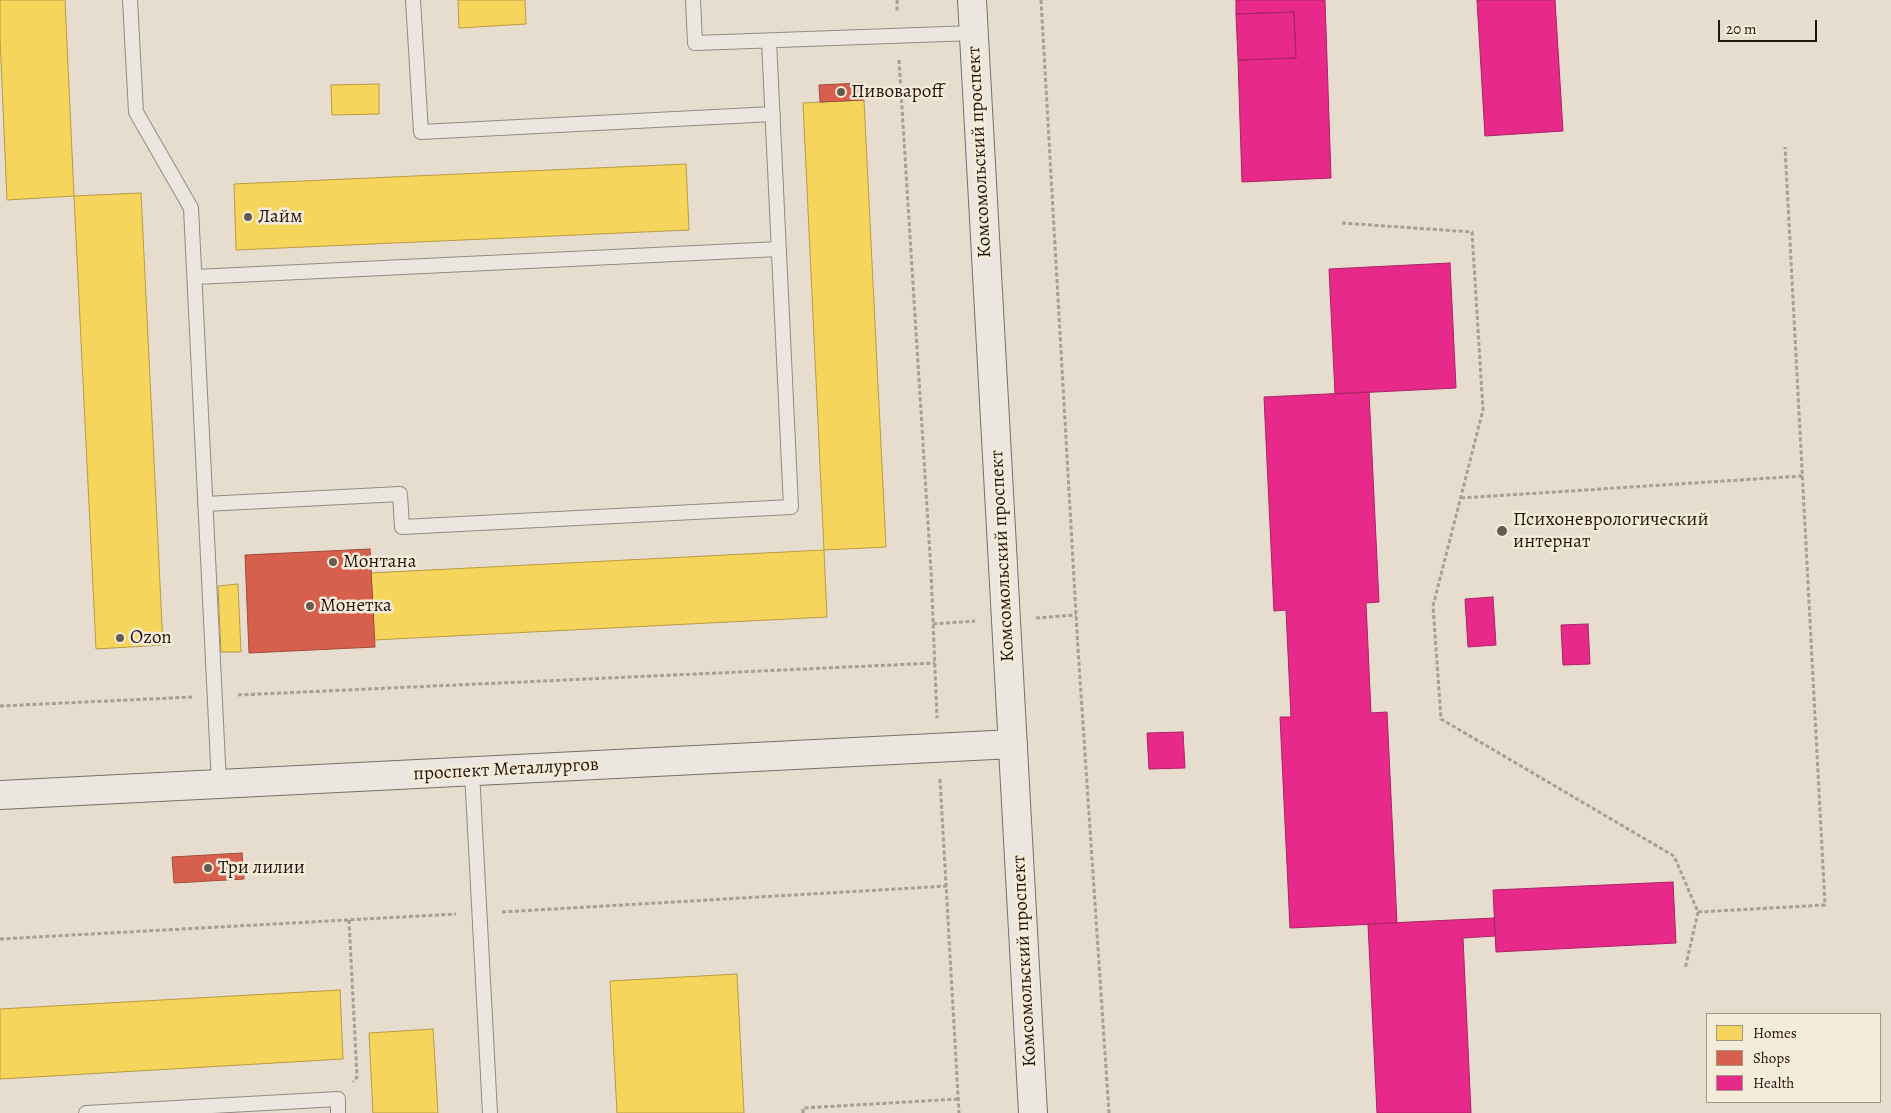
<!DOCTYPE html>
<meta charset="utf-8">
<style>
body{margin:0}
#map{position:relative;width:1891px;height:1113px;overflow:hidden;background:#e6ddcf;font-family:Alegreya,serif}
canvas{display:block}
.legend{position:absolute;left:1706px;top:1013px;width:175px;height:90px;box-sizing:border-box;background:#f5ebd9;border:1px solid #a19587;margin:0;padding:6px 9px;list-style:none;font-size:15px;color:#23130d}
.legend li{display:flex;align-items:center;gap:10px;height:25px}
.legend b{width:25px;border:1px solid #a19587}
.scale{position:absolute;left:1718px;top:20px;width:99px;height:22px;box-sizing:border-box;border:2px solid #23130d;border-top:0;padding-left:6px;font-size:15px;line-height:18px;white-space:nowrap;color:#23130d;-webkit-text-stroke:4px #f5ebd9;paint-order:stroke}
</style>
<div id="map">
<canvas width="1891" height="1113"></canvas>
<ul class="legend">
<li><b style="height:14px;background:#f6d55c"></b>Homes</li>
<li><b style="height:14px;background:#d6604d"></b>Shops</li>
<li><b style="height:14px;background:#e7298a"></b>Health</li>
</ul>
<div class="scale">20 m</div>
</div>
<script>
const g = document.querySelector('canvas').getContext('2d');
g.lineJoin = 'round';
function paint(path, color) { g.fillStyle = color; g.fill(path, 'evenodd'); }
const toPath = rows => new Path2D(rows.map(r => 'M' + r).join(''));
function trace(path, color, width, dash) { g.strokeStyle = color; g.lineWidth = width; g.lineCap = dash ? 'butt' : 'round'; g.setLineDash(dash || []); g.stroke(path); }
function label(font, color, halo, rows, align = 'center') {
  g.font = font + ' Alegreya,serif'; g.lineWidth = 5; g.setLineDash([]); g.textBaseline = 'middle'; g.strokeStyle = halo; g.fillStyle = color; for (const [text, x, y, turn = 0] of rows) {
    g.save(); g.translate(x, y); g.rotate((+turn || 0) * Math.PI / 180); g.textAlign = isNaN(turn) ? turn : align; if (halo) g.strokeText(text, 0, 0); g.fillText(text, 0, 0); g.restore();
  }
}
const homes = toPath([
 [0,0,65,0,74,196,7,200,0,37,0,0],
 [458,0,525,0,526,24,459,28,458,0],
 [379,84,379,114,332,115,331,85,379,84],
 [864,100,886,547,824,550,803,103,864,100],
 [686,164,689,230,236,250,234,184,686,164],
 [141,193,163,645,96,649,74,196,141,193],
 [824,550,827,617,374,640,371,573,824,550],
 [238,584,241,652,221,652,218,586,238,584],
 [737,974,744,1113,617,1113,610,981,737,974],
 [340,990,343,1059,0,1079,0,1009,340,990],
 [433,1029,438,1113,373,1113,369,1033,433,1029]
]);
paint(homes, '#f6d55c');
trace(homes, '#b79b44', 1);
const shops = toPath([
 [863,83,864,100,820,102,819,85,863,83],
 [370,549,375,647,249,653,245,555,370,549],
 [242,853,244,879,174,883,172,857,242,853]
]);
paint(shops, '#d6604d');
trace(shops, '#a0493a', 1);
const health = toPath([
 [1236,0,1325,0,1331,178,1242,182,1238,60,1296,58,1294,12,1236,14,1236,0],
 [1477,0,1555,0,1563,131,1485,136,1477,0],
 [1294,12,1296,58,1238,60,1236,14,1294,12],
 [1450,263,1456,388,1335,394,1329,269,1450,263],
 [1369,392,1379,602,1366,603,1371,713,1387,712,1397,923,1290,928,1280,717,1291,717,1286,610,1274,611,1264,397,1369,392],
 [1493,597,1496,645,1468,647,1465,599,1493,597],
 [1588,624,1590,664,1563,665,1561,625,1588,624],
 [1183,732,1185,768,1149,769,1147,733,1183,732],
 [1673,882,1676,943,1496,952,1493,890,1673,882],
 [1494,918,1495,936,1463,938,1471,1113,1377,1113,1368,924,1494,918]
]);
paint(health, '#e7298a');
trace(health, '#ac2264', 1);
const lane = toPath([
 [130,0,136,112,191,208,219,784],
 [413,0,421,132,773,114],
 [693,0,695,43,974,33],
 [195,277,779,249],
 [205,504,400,494,402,527,791,507,769,41],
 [472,772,490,1113],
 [86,1113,338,1099,338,1113]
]);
const secondary = toPath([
 [972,0,1033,1113],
 [0,795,1013,744]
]);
trace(lane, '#928b83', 16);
trace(secondary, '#777068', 30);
trace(toPath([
 [897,0,897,12],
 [1041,0,1078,649,1109,1113],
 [899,60,931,571,937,718],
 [1342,223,1472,232,1483,410,1433,606,1441,719,1674,856,1698,912,1685,969],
 [1461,498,1802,476],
 [1036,618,1076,615],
 [933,624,975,621],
 [238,695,935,663],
 [0,706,192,697],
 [940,779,959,1113],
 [502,912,947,886],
 [1698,912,1825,905,1785,147],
 [349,920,357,1077,353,1082],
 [0,939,456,914],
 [803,1113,803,1108,958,1099]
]), '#a59f99', 3, [4, 2.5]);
trace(lane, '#ebe6df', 14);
trace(secondary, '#ebe6df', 28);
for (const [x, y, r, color] of [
 [841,92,5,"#675a51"],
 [248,217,5,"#675a51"],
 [1502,531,6,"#675a51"],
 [333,562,5,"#675a51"],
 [310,606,5,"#675a51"],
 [120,638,5,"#675a51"],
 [208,868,5,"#675a51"]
]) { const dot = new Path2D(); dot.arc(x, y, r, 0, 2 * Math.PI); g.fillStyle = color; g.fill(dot); trace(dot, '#f5ebd9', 2); }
label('19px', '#23130d', '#f5ebd9', [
 ["Пивовароff",851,92],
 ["Лайм",258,217],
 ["Психоневрологический",1513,520],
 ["интернат",1513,542],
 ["Монтана",343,562],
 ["Монетка",320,606],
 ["Ozon",130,638],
 ["Три лилии",218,868]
], 'left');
label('19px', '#23130d', '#f5ebd9', [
 ["Комсомольский проспект",980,152,-93],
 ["Комсомольский проспект",1003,556,-93],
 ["проспект Металлургов",506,770,-3],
 ["Комсомольский проспект",1025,961,-93]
]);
</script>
